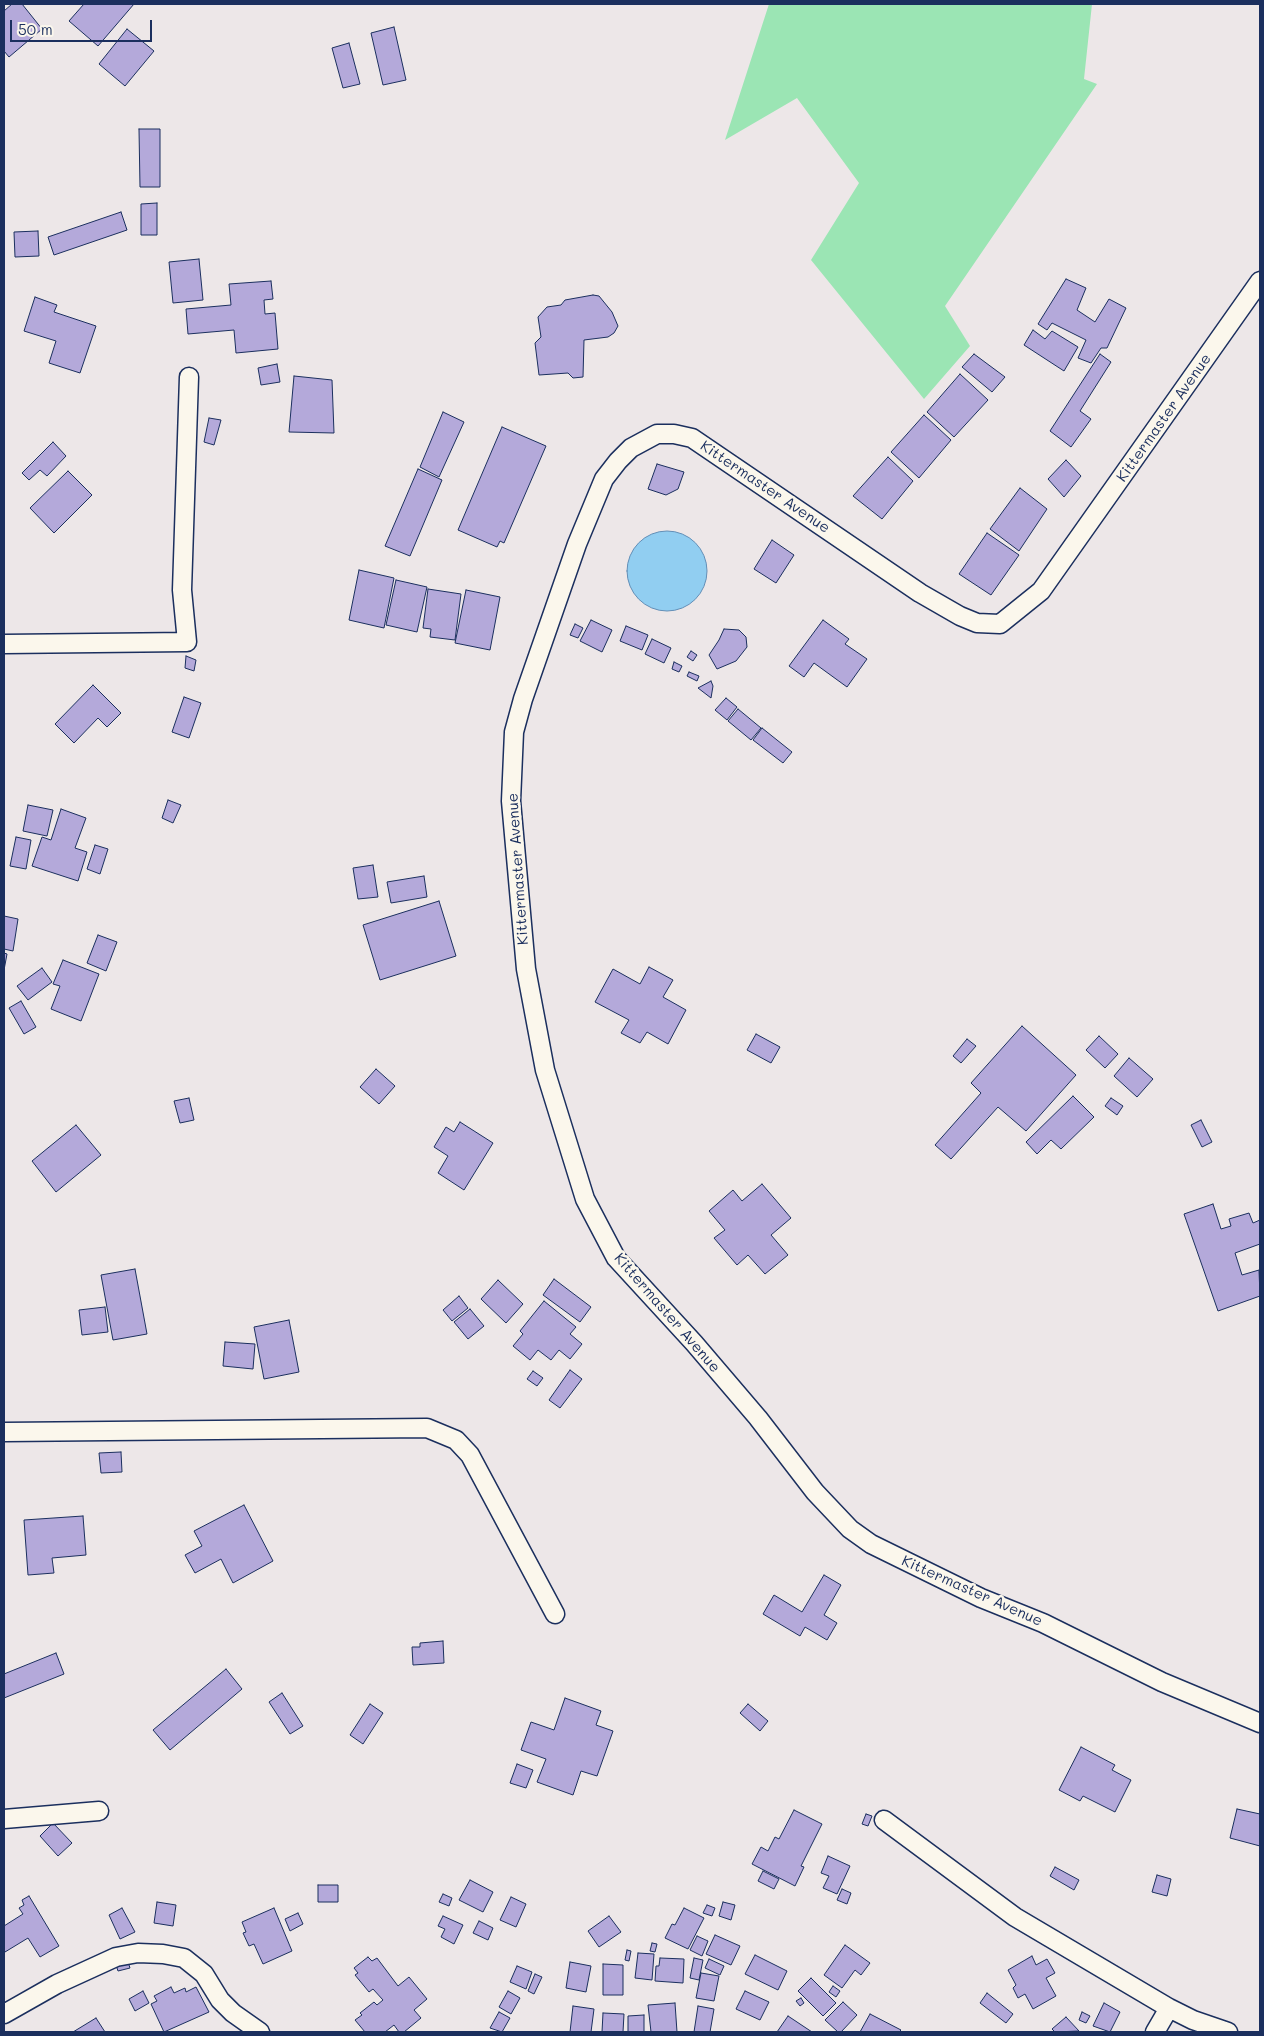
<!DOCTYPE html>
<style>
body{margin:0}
#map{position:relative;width:1264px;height:2036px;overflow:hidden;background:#ede7e8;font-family:Mali,sans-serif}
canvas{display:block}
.frame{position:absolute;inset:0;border:5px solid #1b2f5e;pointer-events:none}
.scale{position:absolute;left:10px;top:20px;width:142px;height:22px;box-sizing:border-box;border:2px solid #1b2f5e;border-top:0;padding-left:6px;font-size:15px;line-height:18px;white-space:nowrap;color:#1b2f5e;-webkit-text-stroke:4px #fbf7ec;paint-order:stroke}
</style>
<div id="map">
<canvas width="1264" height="2036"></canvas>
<div class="frame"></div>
<div class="scale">50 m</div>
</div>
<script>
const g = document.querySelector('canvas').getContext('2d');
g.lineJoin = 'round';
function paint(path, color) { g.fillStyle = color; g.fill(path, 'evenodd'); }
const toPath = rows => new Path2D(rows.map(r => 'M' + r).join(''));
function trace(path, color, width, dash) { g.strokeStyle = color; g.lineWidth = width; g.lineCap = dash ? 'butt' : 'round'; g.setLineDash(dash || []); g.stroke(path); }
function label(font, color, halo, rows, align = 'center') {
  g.font = font + ' Mali,sans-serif'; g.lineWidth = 5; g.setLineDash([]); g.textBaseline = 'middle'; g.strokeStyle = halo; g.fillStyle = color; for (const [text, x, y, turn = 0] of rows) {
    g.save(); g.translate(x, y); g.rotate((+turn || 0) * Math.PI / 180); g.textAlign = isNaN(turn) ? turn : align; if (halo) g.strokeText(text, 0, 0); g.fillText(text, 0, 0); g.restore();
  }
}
paint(toPath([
 [769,4,1092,4,1084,79,1097,84,945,306,970,346,924,399,811,260,859,183,797,98,725,140]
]), '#9be5b4');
const water = toPath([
 '627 571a40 40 0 1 1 80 0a40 40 0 1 1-80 0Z'
]);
paint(water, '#91cef1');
trace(water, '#628eb6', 1);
const building = toPath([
 [12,4,22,4,42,29,9,57,4,51,4,11,12,4],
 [84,4,134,4,98,46,69,21,84,4],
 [394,27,406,80,383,85,371,33,394,27],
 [127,29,154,51,125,86,99,64,127,29],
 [349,43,360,84,343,88,332,48,349,43],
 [139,129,160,129,160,187,140,187,139,129],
 [157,203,157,235,141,235,141,204,157,203],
 [121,212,127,230,54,255,48,237,121,212],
 [38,231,39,256,15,257,14,232,38,231],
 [199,259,203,300,173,303,169,262,199,259],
 [1066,279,1086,288,1077,310,1095,322,1109,299,1126,308,1107,348,1101,348,1091,363,1078,358,1086,340,1052,323,1047,330,1038,324,1066,279],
 [271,281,273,299,264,300,265,314,275,313,278,349,236,353,234,330,188,334,186,309,231,305,229,284,271,281],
 [593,295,599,296,612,312,618,326,614,333,608,337,584,340,583,377,573,378,568,373,539,375,535,343,541,337,538,317,547,307,561,305,565,300,593,295],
 [35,297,57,305,54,312,96,326,80,373,49,363,56,341,24,331,35,297],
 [1033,330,1045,339,1052,331,1078,347,1064,371,1024,345,1033,330],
 [974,354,1005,377,992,392,962,367,974,354],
 [1100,354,1111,362,1080,411,1091,419,1071,447,1050,431,1100,354],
 [277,364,280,382,261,385,258,368,277,364],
 [960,374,988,400,954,437,927,412,960,374],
 [294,376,332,380,334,433,289,432,294,376],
 [443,412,464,422,439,477,420,467,443,412],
 [924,415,951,440,919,478,891,452,924,415],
 [209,418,221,420,214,445,204,442,209,418],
 [502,427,546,446,504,543,500,541,497,547,458,530,502,427],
 [53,442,66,456,47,476,40,470,29,480,22,473,53,442],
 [888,457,913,481,882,519,853,496,888,457],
 [1066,460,1081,476,1064,497,1048,479,1066,460],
 [657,464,684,472,678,489,666,495,648,489,657,464],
 [418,469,442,480,410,556,385,546,418,469],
 [68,471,92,495,54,533,30,508,68,471],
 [1020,488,1047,509,1019,551,990,529,1020,488],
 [987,533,1019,555,991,595,959,574,987,533],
 [772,540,794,555,776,583,754,569,772,540],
 [359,570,394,578,384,628,349,620,359,570],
 [396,580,427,587,417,632,386,625,396,580],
 [428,589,461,594,455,640,430,637,431,629,423,628,428,589],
 [466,590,500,597,490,650,455,643,466,590],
 [591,620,612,630,602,652,580,641,591,620],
 [823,620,849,639,845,644,867,659,847,687,814,663,804,677,789,666,823,620],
 [575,624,583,628,578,638,570,635,575,624],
 [626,626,648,635,642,650,620,641,626,626],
 [724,629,739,630,746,637,747,647,736,661,717,669,709,655,719,640,724,629],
 [652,639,671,648,664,663,645,654,652,639],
 [691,651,697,655,693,661,687,657,691,651],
 [186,656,196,660,194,671,185,668,186,656],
 [674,662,682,666,679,672,672,669,674,662],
 [689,672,699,676,697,681,687,676,689,672],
 [711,681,713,686,711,698,698,688,711,681],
 [93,685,121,713,107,727,98,718,74,743,55,724,93,685],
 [184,697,201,703,189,738,172,732,184,697],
 [726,698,737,707,727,720,715,710,726,698],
 [738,709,761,728,751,740,728,721,738,709],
 [762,728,792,752,783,763,753,740,762,728],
 [168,800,181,805,173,823,162,818,168,800],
 [28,805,53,810,47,836,23,831,28,805],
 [61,809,86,818,75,848,87,852,78,881,32,866,42,837,51,840,61,809],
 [16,837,31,840,26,869,10,866,16,837],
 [95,845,108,849,100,874,87,869,95,845],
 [373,865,378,897,358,899,353,868,373,865],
 [424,876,427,897,391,903,387,882,424,876],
 [439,901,456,956,380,980,363,925,439,901],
 [4,916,18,919,13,951,4,949,4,916],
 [98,935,117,942,106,971,87,963,98,935],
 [4,953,7,954,4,970,4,953],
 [63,960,99,974,81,1021,51,1009,60,986,53,984,63,960],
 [649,967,673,980,663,997,686,1010,668,1044,647,1032,640,1043,621,1033,629,1020,595,1002,613,969,640,984,649,967],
 [42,968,52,982,28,1000,17,986,42,968],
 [21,1001,36,1027,24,1034,9,1008,21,1001],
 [1022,1026,1076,1075,1026,1131,998,1107,951,1159,935,1145,981,1093,971,1083,1022,1026],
 [756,1034,780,1047,771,1063,747,1050,756,1034],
 [1099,1036,1118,1054,1105,1068,1086,1050,1099,1036],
 [967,1039,976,1046,961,1063,953,1056,967,1039],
 [1129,1058,1153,1079,1137,1097,1114,1076,1129,1058],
 [376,1069,395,1086,379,1104,360,1087,376,1069],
 [1073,1096,1094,1117,1061,1149,1051,1140,1037,1154,1026,1142,1073,1096],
 [189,1098,194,1120,180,1123,174,1101,189,1098],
 [1111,1098,1123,1106,1117,1115,1105,1106,1111,1098],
 [1201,1120,1212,1142,1202,1147,1191,1125,1201,1120],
 [460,1122,493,1143,464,1190,438,1173,448,1156,434,1147,446,1127,454,1132,460,1122],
 [76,1125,101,1155,56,1192,32,1161,76,1125],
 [762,1184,791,1218,771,1235,788,1255,765,1274,748,1255,737,1265,714,1238,725,1230,709,1211,733,1190,742,1201,762,1184],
 [1213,1204,1221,1229,1231,1226,1229,1219,1249,1213,1253,1223,1260,1220,1260,1244,1235,1253,1242,1275,1259,1270,1260,1296,1218,1311,1184,1214,1213,1204],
 [135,1269,147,1334,113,1340,101,1275,135,1269],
 [554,1279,591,1307,580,1322,543,1295,554,1279],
 [498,1280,523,1304,506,1323,481,1299,498,1280],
 [459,1296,468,1308,452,1321,443,1310,459,1296],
 [544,1301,576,1327,570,1334,582,1344,570,1359,559,1350,551,1360,538,1350,530,1360,513,1346,523,1334,520,1331,544,1301],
 [105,1307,108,1332,82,1335,79,1310,105,1307],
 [470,1309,484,1326,468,1339,454,1322,470,1309],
 [289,1320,299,1372,264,1379,254,1327,289,1320],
 [225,1342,255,1344,253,1369,223,1366,225,1342],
 [570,1370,582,1379,560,1408,549,1400,570,1370],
 [533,1371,543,1378,537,1386,527,1379,533,1371],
 [121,1452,122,1472,101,1473,99,1453,121,1452],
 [244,1505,273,1561,233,1583,221,1559,195,1573,185,1555,202,1546,194,1531,244,1505],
 [83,1516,86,1555,52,1558,54,1573,28,1575,24,1520,83,1516],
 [824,1575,841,1585,824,1615,837,1623,827,1640,805,1627,800,1636,763,1614,774,1595,802,1612,824,1575],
 [443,1641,444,1663,413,1665,412,1647,420,1647,420,1643,443,1641],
 [56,1653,64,1674,4,1698,4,1674,56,1653],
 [226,1669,242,1689,170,1750,153,1730,226,1669],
 [282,1693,303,1726,290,1734,269,1702,282,1693],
 [565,1698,601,1711,596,1725,613,1731,597,1776,581,1771,573,1795,537,1782,546,1759,521,1750,531,1722,554,1730,565,1698],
 [370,1704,383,1713,363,1744,350,1735,370,1704],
 [748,1704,768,1721,760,1731,740,1713,748,1704],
 [1081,1747,1115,1765,1112,1770,1131,1780,1115,1812,1083,1796,1080,1801,1059,1790,1081,1747],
 [517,1764,533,1770,526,1788,510,1783,517,1764],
 [1237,1809,1260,1814,1260,1846,1230,1838,1237,1809],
 [794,1810,822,1824,801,1866,804,1867,795,1886,752,1864,761,1847,768,1851,775,1837,779,1839,794,1810],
 [866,1814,872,1816,868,1826,862,1824,866,1814],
 [53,1823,72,1843,58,1856,40,1836,53,1823],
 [828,1856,850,1866,837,1894,823,1888,829,1876,821,1873,828,1856],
 [1055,1867,1079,1880,1074,1890,1050,1876,1055,1867],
 [763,1871,779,1879,774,1889,758,1881,763,1871],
 [1157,1875,1171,1879,1167,1896,1152,1892,1157,1875],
 [470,1880,493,1892,483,1912,459,1900,470,1880],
 [318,1885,338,1885,338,1902,318,1902,318,1885],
 [842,1889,851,1893,847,1904,837,1900,842,1889],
 [443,1894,452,1898,449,1906,439,1902,443,1894],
 [29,1896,59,1946,40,1957,28,1938,5,1952,4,1949,4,1926,23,1914,19,1908,24,1905,22,1900,29,1896],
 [511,1897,526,1904,516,1927,500,1920,511,1897],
 [157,1902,176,1905,173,1926,154,1923,157,1902],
 [723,1902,735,1905,731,1920,719,1916,723,1902],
 [707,1905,715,1908,712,1916,703,1913,707,1905],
 [122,1908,135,1932,120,1939,109,1915,122,1908],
 [274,1908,292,1951,263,1964,254,1944,249,1946,243,1933,246,1932,242,1922,274,1908],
 [684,1908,704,1918,688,1949,665,1938,672,1924,675,1925,684,1908],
 [298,1913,303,1924,290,1931,285,1919,298,1913],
 [443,1916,463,1925,454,1944,441,1937,445,1929,438,1926,443,1916],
 [609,1916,621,1932,599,1947,588,1931,609,1916],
 [479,1921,493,1928,488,1940,473,1933,479,1921],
 [715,1935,740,1946,731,1965,706,1954,715,1935],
 [697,1936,708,1941,702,1956,690,1950,697,1936],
 [652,1943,657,1944,655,1952,650,1951,652,1943],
 [845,1945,870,1963,861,1975,855,1970,842,1988,824,1975,845,1945],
 [627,1950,631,1951,629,1961,625,1960,627,1950],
 [638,1953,654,1954,652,1980,635,1978,638,1953],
 [755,1955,787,1971,778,1990,745,1974,755,1955],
 [1032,1956,1036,1965,1047,1959,1055,1973,1046,1978,1056,1996,1033,2009,1025,1994,1018,1998,1013,1988,1016,1985,1008,1970,1032,1956],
 [368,1957,372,1961,377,1958,398,1986,409,1977,427,1999,414,2010,421,2018,404,2032,399,2032,394,2025,385,2032,365,2032,355,2020,362,2015,360,2013,374,2002,377,2005,383,2000,373,1989,369,1992,355,1975,358,1973,354,1968,368,1957],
 [660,1958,684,1959,683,1983,655,1981,656,1966,659,1966,660,1958],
 [694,1958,703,1960,699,1980,690,1978,694,1958],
 [127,1959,130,1968,118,1971,115,1962,127,1959],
 [709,1959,724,1966,720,1975,705,1968,709,1959],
 [570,1962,591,1966,586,1992,566,1988,570,1962],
 [603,1964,623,1965,623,1995,603,1995,603,1964],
 [517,1966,532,1972,526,1989,510,1982,517,1966],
 [701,1973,719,1976,714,2001,696,1998,701,1973],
 [535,1974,542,1977,534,1994,528,1991,535,1974],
 [811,1978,836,2003,823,2016,798,1991,811,1978],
 [833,1986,840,1991,836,1997,829,1992,833,1986],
 [171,1987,174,1993,185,1988,186,1992,196,1987,209,2012,164,2032,151,2004,157,2001,154,1996,171,1987],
 [143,1991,149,2003,135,2011,129,1999,143,1991],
 [508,1991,520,1998,511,2014,499,2007,508,1991],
 [745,1991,769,2002,760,2020,736,2009,745,1991],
 [987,1993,1013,2014,1006,2023,980,2003,987,1993],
 [801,1998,804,2003,800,2006,796,2001,801,1998],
 [843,2002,857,2015,841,2032,838,2032,825,2020,843,2002],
 [675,2003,677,2032,651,2032,648,2005,675,2003],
 [1104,2003,1120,2012,1110,2032,1093,2026,1104,2003],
 [573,2006,594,2009,591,2032,570,2032,573,2006],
 [698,2006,714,2009,710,2032,694,2032,698,2006],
 [499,2012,510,2018,502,2032,490,2028,499,2012],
 [1082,2012,1090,2016,1086,2023,1079,2020,1082,2012],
 [603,2013,624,2014,623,2032,602,2032,603,2013],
 [870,2014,901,2030,899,2032,860,2032,870,2014],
 [644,2015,644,2032,628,2032,628,2016,644,2015],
 [788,2016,812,2032,777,2032,788,2016],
 [1066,2017,1079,2031,1055,2032,1052,2029,1066,2017],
 [96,2018,105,2032,73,2032,96,2018]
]);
paint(building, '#b4a9da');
trace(building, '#1b2f5e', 1);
const minor = toPath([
 [1260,281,1041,591,1000,624,977,623,960,616,920,593,692,438,674,434,657,434,631,448,618,461,604,479,577,544,523,699,514,732,511,801,526,969,545,1070,585,1199,616,1258,694,1343,758,1418,815,1492,850,1529,871,1544,981,1598,1043,1623,1162,1682,1260,1723],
 [4,644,187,642,182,590,189,377],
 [4,1432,427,1428,456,1440,470,1455,555,1614],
 [4,1819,99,1811],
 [884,1820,1015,1917,1169,2008,1193,2020,1228,2032],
 [4,2014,57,1984,116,1957,138,1953,163,1954,184,1958,204,1974,220,2000,233,2013,260,2032],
 [1155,2032,1169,2008]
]);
trace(minor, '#1b2f5e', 21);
trace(minor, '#fbf7ec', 18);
label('15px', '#1b2f5e', '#fbf7ec', [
 ["Kittermaster Avenue",1164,418,-55],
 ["Kittermaster Avenue",765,487,34],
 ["Kittermaster Avenue",518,869,-94],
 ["Kittermaster Avenue",667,1313,49],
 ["Kittermaster Avenue",972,1591,24]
]);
</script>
